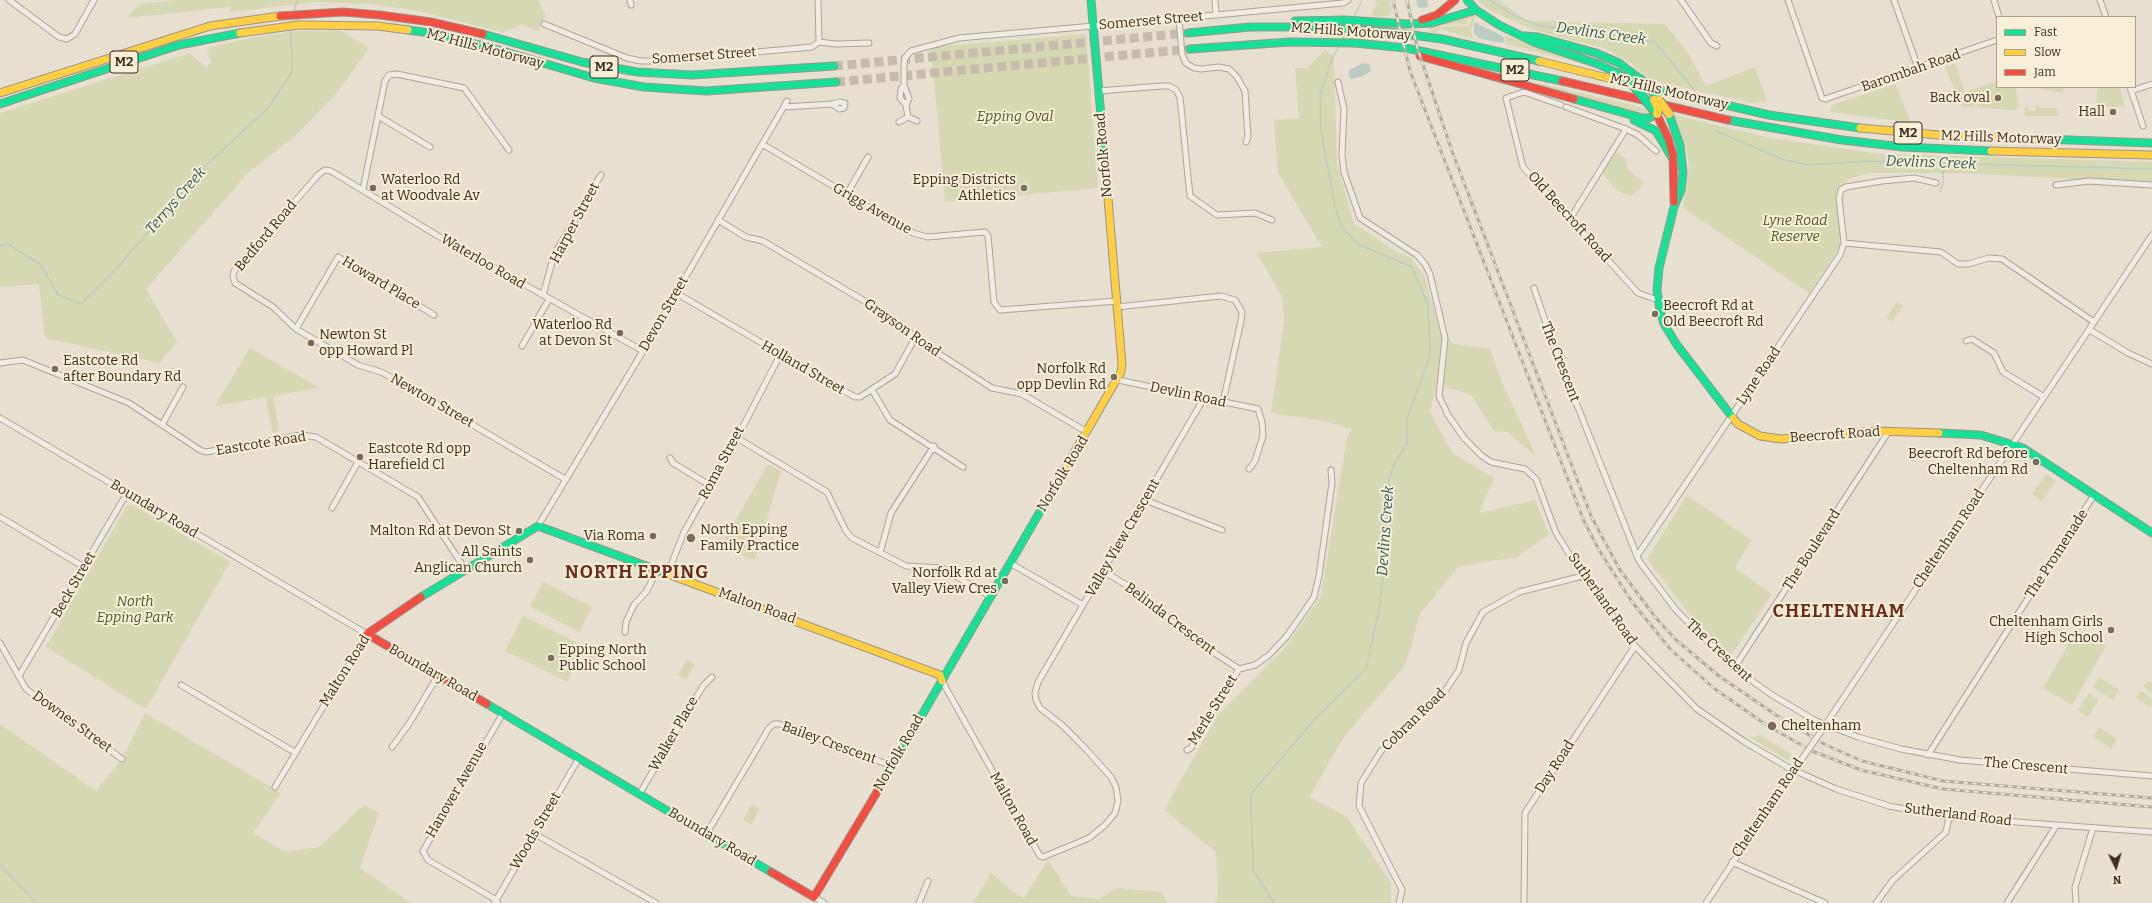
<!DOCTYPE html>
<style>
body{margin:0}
#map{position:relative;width:2152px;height:903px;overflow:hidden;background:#e7e0d1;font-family:Bitter,serif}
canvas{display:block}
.legend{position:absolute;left:1996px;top:16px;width:140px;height:72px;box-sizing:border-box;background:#f7eed8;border:1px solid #ada18e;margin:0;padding:5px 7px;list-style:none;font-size:12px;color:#3d2e20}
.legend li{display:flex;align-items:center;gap:8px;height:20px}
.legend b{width:20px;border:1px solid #ada18e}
.north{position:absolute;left:2096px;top:847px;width:40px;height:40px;-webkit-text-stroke:3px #f7eed8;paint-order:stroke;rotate:175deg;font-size:11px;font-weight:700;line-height:16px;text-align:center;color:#3d2e20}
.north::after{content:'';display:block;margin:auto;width:14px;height:18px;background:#3d2e20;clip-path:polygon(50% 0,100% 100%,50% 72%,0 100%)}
</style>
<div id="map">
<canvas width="2152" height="903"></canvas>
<ul class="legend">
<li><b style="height:5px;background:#16e098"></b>Fast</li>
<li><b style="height:5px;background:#ffcf43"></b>Slow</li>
<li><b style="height:5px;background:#f24e42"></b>Jam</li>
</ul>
<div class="north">N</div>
</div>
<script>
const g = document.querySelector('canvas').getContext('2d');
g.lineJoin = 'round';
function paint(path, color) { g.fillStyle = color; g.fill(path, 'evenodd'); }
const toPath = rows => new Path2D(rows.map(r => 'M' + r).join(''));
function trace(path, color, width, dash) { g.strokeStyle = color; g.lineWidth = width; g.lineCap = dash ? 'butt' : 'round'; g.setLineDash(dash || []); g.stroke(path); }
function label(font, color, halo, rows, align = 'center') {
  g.font = font + ' Bitter,serif'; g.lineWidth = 4; g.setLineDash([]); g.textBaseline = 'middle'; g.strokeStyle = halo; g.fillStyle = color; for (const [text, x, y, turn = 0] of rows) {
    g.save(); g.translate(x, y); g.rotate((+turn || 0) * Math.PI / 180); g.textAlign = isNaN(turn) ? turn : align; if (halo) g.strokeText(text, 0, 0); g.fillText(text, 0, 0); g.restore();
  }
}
paint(toPath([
 [176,0,538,0,546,16,538,31,523,25,502,32,419,11,371,4,316,2,230,12,230,7,127,18,140,4],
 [1374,0,1390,0,1392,12,1388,16,1382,17,1371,15,1377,3],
 [1477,0,1499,0,1527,21,1664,24,1685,48,1706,86,1755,67,1767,101,1752,103,1649,80,1633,65,1606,49,1534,30,1489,10],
 [1471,14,1475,16,1471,31,1473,39,1440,29,1443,27,1467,26,1471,21],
 [1470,16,1466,24,1442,25,1436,33,1430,32,1429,29],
 [296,31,341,31,369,48,337,93,292,139,249,172,146,289,177,342,159,363,45,338,39,284,0,287,0,113,190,53,206,68,211,62,207,48,255,37],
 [1086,34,1098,188,945,202,931,47],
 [1329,34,1357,35,1389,39,1389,42,1329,37],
 [1504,35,1530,44,1599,68,1506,44],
 [1325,50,1334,57,1337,163,1354,224,1398,253,1410,257,1424,275,1438,324,1453,344,1490,349,1501,380,1536,456,1507,432,1494,431,1471,395,1437,384,1430,412,1452,453,1494,478,1479,513,1535,500,1549,534,1517,557,1459,566,1420,614,1406,664,1344,737,1309,797,1346,816,1391,883,1391,903,1215,903,1218,897,1216,852,1164,810,1218,715,1283,650,1321,596,1347,437,1352,429,1319,420,1271,413,1284,321,1282,297,1257,253,1322,247,1278,173,1274,120,1299,118,1295,68,1307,68],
 [1955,63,1965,92,1997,81,1997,87,2016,87,2019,107,2015,110,2007,110,1977,107,1977,99,1964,99,1964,102,1974,103,1974,107,1962,107,1945,67],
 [1539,83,1640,107,1652,113,1643,115,1537,84],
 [1895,84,1912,125,1900,121,1830,112,1832,105],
 [2041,87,2064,87,2063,93,2040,89],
 [2103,87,2120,87,2125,107,2096,107,2097,89],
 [2036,105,2039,105,2039,108,2057,108,2059,116,2025,116,2025,107,2028,107,2028,111,2036,111],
 [1674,115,1770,138,1880,154,2152,162,2152,183,1958,173,1869,173,1848,179,1841,192,1840,247,1809,293,1683,208,1689,167,1686,147],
 [1618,152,1626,160,1627,166,1630,171,1644,182,1640,189,1633,195,1627,195,1616,190,1601,172],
 [1897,302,1903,306,1892,322,1886,318],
 [250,348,319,388,273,396,279,431,272,432,266,397,215,406],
 [768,464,781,471,755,560,745,557,723,542],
 [2046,474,2056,481,2042,501,2032,494],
 [1687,495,1751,540,1735,568,1772,594,1731,655,1694,620,1647,559],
 [132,505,230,562,146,709,46,647,126,507],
 [543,582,592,607,579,632,530,606],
 [523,616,584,646,567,682,505,651],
 [2077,629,2106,646,2072,705,2043,688],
 [590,653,596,656,591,666,585,663],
 [687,659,695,664,686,680,678,675],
 [2099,677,2119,690,2113,700,2093,687],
 [2148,681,2152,683,2152,693,2143,687],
 [2141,691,2152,699,2151,708,2136,698],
 [2089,693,2099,700,2088,717,2078,710],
 [145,713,281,793,253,833,285,852,319,847,364,805,379,813,360,868,411,903,0,903,0,724,96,791,122,759],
 [2099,727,2117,739,2111,749,2093,737],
 [1760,735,1791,754,1789,761,1751,738],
 [752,804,760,809,751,825,743,820],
 [1048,860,1071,896,1099,899,1117,888,1161,892,1167,903,973,903,991,873,1013,892,1024,898]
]), '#d6d7b3');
paint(toPath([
 [1416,0,1427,0,1428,7,1420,8,1417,6],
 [1474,22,1501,35,1504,38,1504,42,1501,43,1478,38,1474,33],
 [1363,63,1369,64,1371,71,1363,76,1352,79,1349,77,1349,70]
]), '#bcccc2');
trace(toPath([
 [1490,0,1513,15,1540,26,1655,42,1695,91],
 [294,12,297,0],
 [1354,17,1361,2],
 [1342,40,1346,33],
 [1716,131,1782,159,1808,165,1868,161,2152,169],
 [1940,192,1943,183,1943,163],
 [0,245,8,244,40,264,58,295,81,304,118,267,204,167,267,109,292,72,291,29],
 [0,865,37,903],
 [1274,903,1253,870,1251,794,1314,720,1366,669,1379,610,1386,552,1386,497,1389,479,1394,465,1407,444,1407,419,1430,355,1428,305,1412,267,1359,245,1341,226,1335,206,1321,131,1320,95,1332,58,1339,47]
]), '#bcccc2', 1.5);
trace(toPath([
 [834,66,1188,33],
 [836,82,1190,49]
]), '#c5bcae', 9, [9, 4.5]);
const street = toPath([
 [9,0,59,37,67,39,75,34,94,0],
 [630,0,631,5],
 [818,0,819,42],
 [1215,0,1216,15],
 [1681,0,1711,43,1717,46],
 [1788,0,1822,98,1825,99,1997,40],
 [1894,0,1918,68],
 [1994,0,1999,17],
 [2100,0,2106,17],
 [1179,19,1182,54,1186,63,1194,68,1201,69,1219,67,1229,69,1237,77,1245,91,1248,137,1246,142],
 [544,24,627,58,641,61,657,61,812,47,819,42,836,44,869,43],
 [1338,82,1344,109,1342,155,1344,172,1360,218,1417,255,1425,264,1430,274,1445,338,1439,396,1448,415,1464,438,1482,456,1491,462,1525,469,1536,479,1556,533,1583,576,1635,646,1697,709,1745,742,1789,768,1836,789,1889,806,1949,817,2152,832],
 [904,85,901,89,900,98,906,105,909,99,904,85,904,64,905,58,911,51,959,38,1216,15,1343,3,1348,0],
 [2130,87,2143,126],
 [1098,91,1162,86,1169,86,1176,90,1180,97,1190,196,1217,215,1255,213,1272,220],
 [2131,91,2152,84],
 [906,105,908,117,917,121],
 [1561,105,1524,92,1506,98,1523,167,1638,293,1658,300],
 [784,107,832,104,839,102,845,103,844,108,839,109,832,104],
 [1566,107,1626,129,1638,135,1656,151],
 [378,116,430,147],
 [899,122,908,117],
 [762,144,913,233,927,237,985,232,988,236,994,302,1000,310,1117,301],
 [2056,185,2089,181,2152,185],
 [363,189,385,81,389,75,397,74,464,88,509,150],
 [847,194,868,157],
 [1570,219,1626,129],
 [718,220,746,237,763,241,878,309,930,348,992,388,1022,394,1087,432],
 [1844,243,1941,252,1958,264,1968,264,1989,258,2002,259,2094,322],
 [1534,288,1554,347,1639,561,1676,610,1734,668,1772,695,1816,721,1858,737,1901,749,1960,760,2152,776],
 [676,293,855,397,860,397,895,374,915,338],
 [543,295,554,255,601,175],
 [1117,307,1221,296,1235,300,1242,312,1241,321,1223,402],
 [296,329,338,257,434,315],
 [2090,330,2128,353,2152,364],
 [1966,341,1972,339,1994,353,2003,372,2044,397],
 [522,346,549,299],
 [0,363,23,360,129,403,200,450,206,452,301,435,316,437,418,497,465,569],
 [1118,380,1258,409,1262,422,1263,436,1255,461,1249,469],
 [872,390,890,420,963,467],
 [0,418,367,634,275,787],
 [162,425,183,387],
 [737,438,827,492,846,531,852,538,906,566,942,568,991,597],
 [670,458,673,463,711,486],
 [565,479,396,380,381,372,358,365,296,329,273,307,235,283,233,276,234,271,319,174,325,170,331,171,438,236,643,351],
 [1145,500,1222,530],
 [332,508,358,462],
 [0,517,84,567],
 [538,526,643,351,787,101],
 [880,553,891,513,934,446],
 [1637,556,1840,255,1844,243,1839,198,1841,190,1846,187,1882,181,1914,178,1936,183],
 [1010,563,1083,605,1204,398],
 [1103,571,1140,593,1187,635,1239,669,1255,665,1269,655,1287,636,1314,597,1319,576,1332,483,1331,470],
 [668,573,684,532,737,438,780,355],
 [625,632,626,622,634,605,646,592,658,569],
 [0,643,26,689,122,759],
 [1734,668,1889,431],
 [19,676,127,493],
 [942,681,1040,856,1043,857,1089,838,1105,825,1115,813,1118,801,1116,787,1111,777,1085,748,1062,725,1040,708,1036,700,1035,693,1038,682,1083,605],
 [181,685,296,753],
 [1820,733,2152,235],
 [392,747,409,724,437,677],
 [1187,750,1191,748,1239,669],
 [1928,755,2094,495],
 [640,793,703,686,712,677],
 [707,833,769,728,774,724,779,724,892,766],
 [535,834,656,903],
 [1732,862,1825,903],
 [814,897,824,903],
 [495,902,579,758],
 [498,903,493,898,428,860,423,851,503,713],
 [919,903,928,881],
 [1399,903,1402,890,1359,806,1361,783,1381,751,1443,694,1459,670,1466,643,1483,612,1519,592,1583,576],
 [1524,903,1525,813,1635,646],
 [1706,903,1799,763],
 [1876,903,1893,880,1946,832,1949,817],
 [2007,903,2056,826],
 [2076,903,2075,887,2093,828]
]);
const fast = toPath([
 [1091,0,1106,175],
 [1467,0,1476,10,1499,25,1536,43,1598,64,1615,72],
 [1295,21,1345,20,1407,24,1432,23,1476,10],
 [408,30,430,33,492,48,594,78,644,87,706,91,836,82],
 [1188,33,1250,27,1317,27,1389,32,1442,39,1539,61],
 [483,34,582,62,637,72,692,75,834,66],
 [1525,36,1538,37,1596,53,1619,63,1639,78],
 [1190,49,1290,42,1355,43,1406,48,1562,81],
 [1644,86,1769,115,1860,128],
 [1574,99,1642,118,1649,118,1657,114],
 [0,104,179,45,240,33],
 [1669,114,1680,145,1683,173,1681,190,1674,207,1659,268,1657,290,1660,311,1664,324,1677,345,1733,418],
 [1634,120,1656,131,1674,161],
 [1728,120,1842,140,1903,147,1991,151],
 [2042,139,2152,143],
 [1939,433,1981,435,2023,448,2152,533],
 [421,597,538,526,665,573],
 [487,704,771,872],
 [886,777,1056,484]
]);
const slow = toPath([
 [240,33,298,25,378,26,408,30],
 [1539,61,1632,84],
 [0,93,210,26,280,16],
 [1860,128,1950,136,2042,139],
 [1991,151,2152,155],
 [1733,418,1738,424,1760,436,1781,439,1877,431,1939,433],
 [1056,484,1121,372,1122,364,1106,175],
 [665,573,940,675,942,681]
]);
const jam = toPath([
 [280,16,343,12,380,15,431,22,483,34],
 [1422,20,1437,15,1455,0],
 [1420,56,1574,99],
 [1562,81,1728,120],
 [1656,113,1668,138,1673,156,1674,202],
 [421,597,367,634,487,704],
 [771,872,814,897,886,777]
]);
trace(street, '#ada599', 7);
trace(fast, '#9c958a', 9);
trace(slow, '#9c958a', 9);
trace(jam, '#9c958a', 9);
trace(street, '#efebe3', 5);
trace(fast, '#16e098', 7);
trace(slow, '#ffcf43', 7);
trace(jam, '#f24e42', 7);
const rail = toPath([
 [1393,0,1410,71,1584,521,1599,550,1632,602,1671,650,1715,689,1768,726,1812,751,1861,770,1943,789,2152,807],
 [1407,0,1417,47,1452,151,1591,516,1620,570,1656,618,1675,639,1719,676,1776,715,1824,744,1862,761,1943,781,2152,798]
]);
trace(rail, '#afaaa2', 3);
trace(rail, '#f7eed8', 1.5, [4.5]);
const streetBridge = toPath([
 [1799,763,1820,733]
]);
const fastBridge = toPath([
 [1615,72,1634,86,1656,113],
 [1630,76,1642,87],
 [1639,78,1656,95]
]);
const slowBridge = toPath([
 [1654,100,1658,108,1657,114],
 [1659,100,1669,114]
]);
trace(streetBridge, '#ada599', 7, []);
trace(fastBridge, '#928b80', 10, []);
trace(slowBridge, '#928b80', 10, []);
trace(streetBridge, '#efebe3', 5);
trace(fastBridge, '#16e098', 8);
trace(slowBridge, '#ffcf43', 8);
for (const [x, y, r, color] of [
 [1998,98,4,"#786c5e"],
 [2113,112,4,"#786c5e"],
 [373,188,4,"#786c5e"],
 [1024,188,4,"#786c5e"],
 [1655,314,4,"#786c5e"],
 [620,333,4,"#786c5e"],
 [311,343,4,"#786c5e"],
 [55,369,4,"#786c5e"],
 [1114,377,4,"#786c5e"],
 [360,457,4,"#786c5e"],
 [2036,462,4,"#786c5e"],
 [519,531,4,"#786c5e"],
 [653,536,4,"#786c5e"],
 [691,538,5,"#786c5e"],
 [530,560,4,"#786c5e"],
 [1005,581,4,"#786c5e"],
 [2111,630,4,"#786c5e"],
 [551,658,4,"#786c5e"],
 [1772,726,5,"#786c5e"]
]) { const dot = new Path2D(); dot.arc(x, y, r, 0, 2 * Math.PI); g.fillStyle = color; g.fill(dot); trace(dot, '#f7eed8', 1.5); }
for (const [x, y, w] of [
 [124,62,28],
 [604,67,28],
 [1515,70,28],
 [1908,133,28]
]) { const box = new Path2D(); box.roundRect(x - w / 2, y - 11, w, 22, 3); g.fillStyle = '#f7eed8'; g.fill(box); trace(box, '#3d2e20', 1); }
label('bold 13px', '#3d2e20', null, [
 ["M2",124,62],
 ["M2",604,67],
 ["M2",1515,70],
 ["M2",1908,133]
]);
label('14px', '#3d2e20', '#f7eed8', [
 ["Somerset Street",1151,21,-5],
 ["M2 Hills Motorway",1351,32,4],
 ["M2 Hills Motorway",485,49,15],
 ["Somerset Street",704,56,-4],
 ["Barombah Road",1911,71,-19],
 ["M2 Hills Motorway",1669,92,13],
 ["M2 Hills Motorway",2001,138,2],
 ["Norfolk Road",1104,155,-95],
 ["Grigg Avenue",872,209,30],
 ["Old Beecroft Road",1569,217,48],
 ["Harper Street",575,223,-62],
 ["Bedford Road",266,236,-50],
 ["Waterloo Road",483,262,30],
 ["Howard Place",381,283,31],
 ["Devon Street",664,314,-60],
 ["Grayson Road",902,328,35],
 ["The Crescent",1560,362,69],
 ["Holland Street",803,368,30],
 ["Lyne Road",1759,376,-56],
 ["Devlin Road",1188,395,12],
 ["Newton Street",432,401,30],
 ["Beecroft Road",1835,435,-4],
 ["Eastcote Road",261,444,-9],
 ["Roma Street",722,463,-62],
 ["Norfolk Road",1063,474,-59],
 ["Boundary Road",154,509,31],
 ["Valley View Crescent",1123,538,-60],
 ["Cheltenham Road",1949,539,-56],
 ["The Boulevard",1812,550,-57],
 ["The Promenade",2057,554,-57],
 ["Beck Street",74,585,-60],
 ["Sutherland Road",1602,599,55],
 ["Malton Road",757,606,20],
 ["Belinda Crescent",1170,619,37],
 ["The Crescent",1719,651,43],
 ["Malton Road",345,671,-58],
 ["Boundary Road",433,673,30],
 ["Merle Street",1213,710,-58],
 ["Cobran Road",1414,720,-44],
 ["Downes Street",72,722,36],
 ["Walker Place",674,734,-60],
 ["Bailey Crescent",829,743,20],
 ["Norfolk Road",899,753,-60],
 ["The Crescent",2026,766,5],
 ["Day Road",1555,767,-57],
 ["Hanover Avenue",457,790,-60],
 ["Cheltenham Road",1768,808,-56],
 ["Malton Road",1013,809,61],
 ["Sutherland Road",1958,815,7],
 ["Woods Street",536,831,-60],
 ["Boundary Road",712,837,31]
]);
label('14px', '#3d2e20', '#f7eed8', [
 ["Back oval",1990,98],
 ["Hall",2105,112],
 ["Waterloo Rd",381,180,"left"],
 ["at Woodvale Av",381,196,"left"],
 ["Epping Districts",1016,180],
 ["Athletics",1016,196],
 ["Beecroft Rd at",1663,306,"left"],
 ["Old Beecroft Rd",1663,322,"left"],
 ["Waterloo Rd",612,325],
 ["at Devon St",612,341],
 ["Newton St",319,335,"left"],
 ["opp Howard Pl",319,351,"left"],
 ["Eastcote Rd",63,361,"left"],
 ["after Boundary Rd",63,377,"left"],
 ["Norfolk Rd",1106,369],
 ["opp Devlin Rd",1106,385],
 ["Eastcote Rd opp",368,449,"left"],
 ["Harefield Cl",368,465,"left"],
 ["Beecroft Rd before",2028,454],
 ["Cheltenham Rd",2028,470],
 ["North Epping",700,530,"left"],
 ["Family Practice",700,546,"left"],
 ["Malton Rd at Devon St",511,531],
 ["Via Roma",645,536],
 ["All Saints",522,552],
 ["Anglican Church",522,568],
 ["Norfolk Rd at",997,573],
 ["Valley View Cres",997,589],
 ["Cheltenham Girls",2103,622],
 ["High School",2103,638],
 ["Epping North",559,650,"left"],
 ["Public School",559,666,"left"],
 ["Cheltenham",1781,726,"left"]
], 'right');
label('italic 14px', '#4d5a26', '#f7eed8', [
 ["Epping Oval",1015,117],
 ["Lyne Road",1795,221],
 ["Reserve",1795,237],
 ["North",135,602],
 ["Epping Park",135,618]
]);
label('italic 15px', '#2f5d5a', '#f7eed8', [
 ["Devlins Creek",1601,34,8],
 ["Devlins Creek",1931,163,2],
 ["Terrys Creek",176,201,-49],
 ["Devlins Creek",1386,531,-86]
]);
g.letterSpacing = '1px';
label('bold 18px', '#6b2e1e', '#f7eed8', [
 ["NORTH EPPING",637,573],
 ["CHELTENHAM",1839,612]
]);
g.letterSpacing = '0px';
</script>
